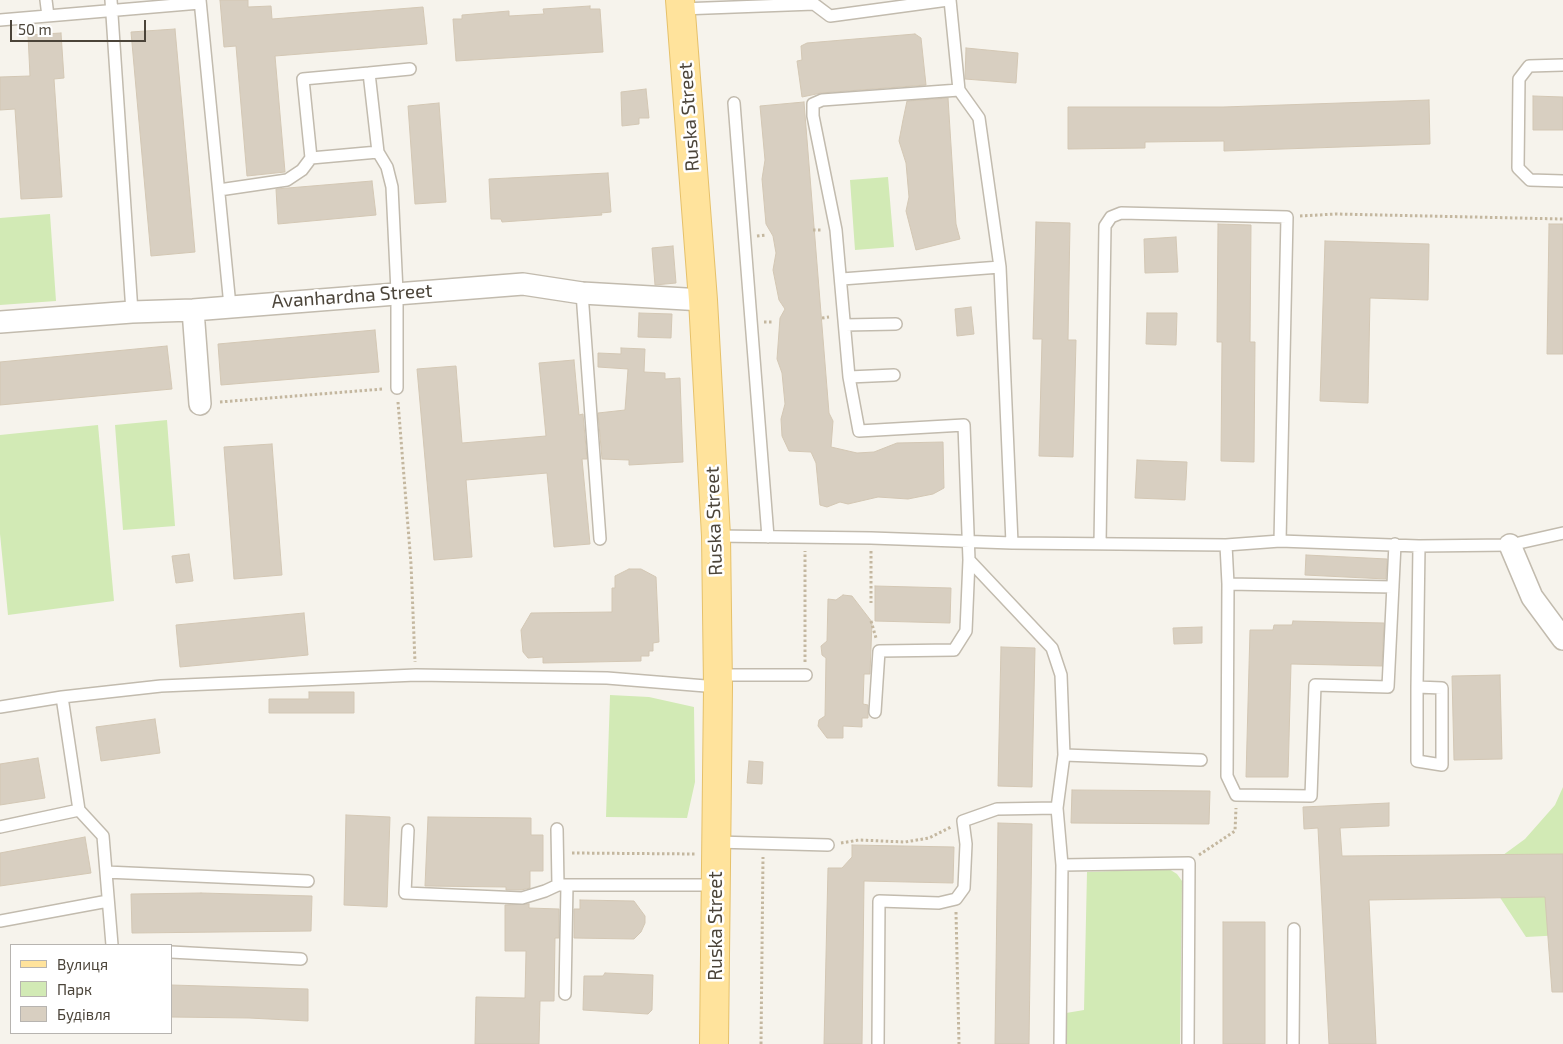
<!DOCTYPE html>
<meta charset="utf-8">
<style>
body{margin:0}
#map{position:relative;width:1563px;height:1044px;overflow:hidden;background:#f6f3ec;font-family:"Exo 2",sans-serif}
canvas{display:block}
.legend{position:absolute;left:10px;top:944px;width:162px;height:90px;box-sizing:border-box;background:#fff;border:1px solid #b7b4b0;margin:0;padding:6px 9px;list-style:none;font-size:15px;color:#4b4439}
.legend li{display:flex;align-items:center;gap:10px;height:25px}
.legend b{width:25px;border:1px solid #b7b4b0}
.scale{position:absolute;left:10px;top:20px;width:136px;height:22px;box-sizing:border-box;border:2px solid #4b4439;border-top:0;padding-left:6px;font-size:15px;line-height:18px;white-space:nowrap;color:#4b4439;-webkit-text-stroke:4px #fff;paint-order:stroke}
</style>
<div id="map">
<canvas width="1563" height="1044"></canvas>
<ul class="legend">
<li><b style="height:6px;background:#ffe39c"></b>Вулиця</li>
<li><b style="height:14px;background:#d2eab5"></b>Парк</li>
<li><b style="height:14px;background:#d8cfc1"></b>Будівля</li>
</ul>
<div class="scale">50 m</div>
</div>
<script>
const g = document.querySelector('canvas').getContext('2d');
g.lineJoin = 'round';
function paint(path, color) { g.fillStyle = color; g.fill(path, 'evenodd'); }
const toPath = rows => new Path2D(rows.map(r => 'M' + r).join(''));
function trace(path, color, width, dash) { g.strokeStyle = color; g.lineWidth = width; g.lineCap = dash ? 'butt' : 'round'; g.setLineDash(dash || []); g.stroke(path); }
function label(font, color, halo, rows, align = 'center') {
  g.font = font + ' "Exo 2",sans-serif'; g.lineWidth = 5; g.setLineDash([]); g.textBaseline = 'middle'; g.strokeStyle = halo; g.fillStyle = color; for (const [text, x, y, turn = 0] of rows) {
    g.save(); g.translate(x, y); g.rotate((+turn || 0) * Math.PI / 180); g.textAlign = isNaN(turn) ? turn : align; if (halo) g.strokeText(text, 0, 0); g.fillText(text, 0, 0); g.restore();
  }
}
paint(toPath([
 [888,177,894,247,855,250,850,180],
 [50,214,56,301,0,305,0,218],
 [167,420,175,526,123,530,115,425],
 [98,425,114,601,8,615,0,534,0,435],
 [610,695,649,697,694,707,695,782,687,818,606,817],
 [1563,787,1563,935,1526,937,1499,896,1499,858,1525,839,1555,805],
 [1169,869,1177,874,1182,881,1180,1044,1066,1044,1066,1013,1084,1010,1087,872]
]), '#d2eab5');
const building = toPath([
 [220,0,248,0,248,7,271,6,272,19,423,7,427,44,275,56,285,172,247,176,236,46,224,47,220,0],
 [590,6,590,9,600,9,603,52,456,61,453,19,462,19,462,15,509,11,509,16,544,14,543,9,590,6],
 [175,29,195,252,151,256,131,32,175,29],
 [61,33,64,78,54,79,62,197,21,199,15,109,0,110,0,77,30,76,28,35,61,33],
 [915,34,921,38,926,85,821,93,802,97,797,61,802,60,801,46,807,43,915,34],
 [966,48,1018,53,1016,83,965,79,966,48],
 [646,89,649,118,639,118,639,124,622,126,621,92,646,89],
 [1533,96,1563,97,1563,130,1533,130,1533,96],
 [948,98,956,224,960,239,916,250,906,211,909,197,906,163,899,141,903,120,907,101,948,98],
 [1429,100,1430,144,1224,151,1224,141,1145,142,1145,148,1068,149,1068,107,1223,107,1429,100],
 [804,102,829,413,833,421,831,447,857,453,874,452,897,443,943,442,944,488,933,494,908,499,878,497,848,504,840,502,827,507,820,505,816,463,811,452,789,451,782,436,781,419,785,404,782,373,777,359,780,318,785,309,779,300,773,270,776,253,773,236,766,224,762,179,765,160,760,106,804,102],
 [439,103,446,202,415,204,408,106,439,103],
 [608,173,611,212,601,213,602,215,502,222,501,219,491,219,489,179,608,173],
 [372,181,376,215,278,224,276,189,372,181],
 [1036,222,1070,223,1068,340,1076,340,1073,457,1039,456,1042,339,1033,339,1036,222],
 [1218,224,1251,225,1250,342,1255,342,1254,462,1221,461,1222,342,1217,342,1218,224],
 [1549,224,1563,224,1563,354,1547,354,1549,224],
 [1176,237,1178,272,1145,273,1144,239,1176,237],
 [1325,241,1429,244,1428,300,1370,298,1368,403,1320,401,1325,241],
 [673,246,676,283,655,285,652,248,673,246],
 [971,307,974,334,957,336,955,309,971,307],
 [639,313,672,314,671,338,638,337,639,313],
 [1147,313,1177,313,1176,345,1146,344,1147,313],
 [375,330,379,372,221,385,218,344,375,330],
 [167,346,172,389,0,405,0,362,167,346],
 [621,348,645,349,644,372,665,373,665,379,680,378,683,462,629,465,629,460,602,459,598,413,625,410,628,369,598,367,598,353,621,354,621,348],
 [574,360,579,415,583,414,587,459,582,459,590,544,554,547,547,473,466,480,472,557,434,560,417,369,456,366,462,443,546,436,539,363,574,360],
 [272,444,282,575,234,579,224,447,272,444],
 [1137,460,1187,462,1185,500,1135,498,1137,460],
 [189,554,193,581,176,583,172,556,189,554],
 [1306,555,1387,559,1386,579,1305,575,1306,555],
 [629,569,641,569,656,577,659,642,653,643,653,651,649,651,649,656,641,656,641,661,543,663,543,657,528,658,523,652,521,630,531,613,612,612,612,588,615,588,615,576,629,569],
 [875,586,951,588,950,623,875,621,875,586],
 [843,595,852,596,872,622,870,674,864,674,863,704,868,705,868,718,862,718,862,727,843,726,843,738,827,738,818,726,819,720,825,716,826,658,822,655,821,646,827,641,828,599,836,600,843,595],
 [304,613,308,655,180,667,176,625,304,613],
 [1293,621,1384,623,1382,666,1291,664,1288,777,1246,777,1250,630,1273,630,1274,625,1292,625,1293,621],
 [1202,627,1202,643,1174,644,1173,628,1202,627],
 [1001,647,1035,648,1032,787,998,786,1001,647],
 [1500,675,1502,759,1454,760,1452,676,1500,675],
 [309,692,354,692,354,713,269,713,269,699,309,699,309,692],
 [155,719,160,753,101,761,96,727,155,719],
 [38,758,45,798,0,805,0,764,38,758],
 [749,761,763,762,762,784,747,783,749,761],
 [1072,790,1210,791,1209,824,1071,823,1072,790],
 [1389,803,1389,826,1340,828,1342,856,1563,854,1563,992,1552,992,1545,897,1369,900,1376,1044,1329,1044,1318,828,1304,829,1303,807,1389,803],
 [346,815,390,817,387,907,344,905,346,815],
 [428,817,531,818,531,835,543,835,543,871,530,871,530,888,521,890,506,890,506,887,425,886,428,817],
 [998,823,1032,824,1029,1044,995,1044,998,823],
 [85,837,91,873,0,886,0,853,85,837],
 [852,845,954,847,953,883,864,881,862,1044,824,1044,828,868,842,868,852,857,852,845],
 [201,893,312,896,311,931,132,933,131,894,201,893],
 [580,900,634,901,645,916,645,923,641,932,634,939,574,938,574,909,580,909,580,900],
 [529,904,529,908,559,909,559,938,555,938,554,1001,540,1001,539,1044,475,1044,476,997,525,998,526,951,505,951,505,905,529,904],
 [1223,922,1265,922,1265,1044,1223,1044,1223,922],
 [605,973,653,975,652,1010,648,1014,583,1010,584,976,603,976,605,973],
 [171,985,308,989,308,1021,249,1018,171,1017,171,985]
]);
paint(building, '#d8cfc1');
trace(building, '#d3c7b4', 1);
const service = toPath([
 [46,0,48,16],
 [111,0,132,312],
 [200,0,230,306],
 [950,0,959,90,822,100,813,104,813,116,836,230,849,377,859,431,964,425,969,560,1052,648,1061,675,1064,755,1057,808,1062,865,1060,1044],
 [681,9,814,4,830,16,948,0],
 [0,20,200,3],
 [1563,65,1529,66,1519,79,1518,168,1530,180,1563,181],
 [369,73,410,69],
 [959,90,979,118,1000,267,1012,543],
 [734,103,768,537],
 [378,152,311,158,303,79,369,73,378,152,387,167,392,187,397,292,397,388],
 [219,190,287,180,302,170,311,158],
 [842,279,1000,267],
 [582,293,600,539],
 [845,325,896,324],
 [849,377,894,375],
 [716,536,871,538,1012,543,1226,545,1280,541,1419,546,1510,545,1563,533],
 [1100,544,1105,226,1111,217,1121,213,1287,217,1280,541],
 [1226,545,1228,584,1227,776,1236,795,1311,796,1315,685,1388,687,1395,544],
 [1228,584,1393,587],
 [718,675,806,675],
 [1417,687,1442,688,1442,765,1417,761,1417,687,1419,546],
 [62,697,79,810,103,836,112,945],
 [0,707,62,697,161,686,416,675,607,678,718,687],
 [875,712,879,651,954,650,966,631,969,560],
 [1064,755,1201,760],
 [0,827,79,810],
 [557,829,558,885],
 [408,830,405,893,522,898,545,891,558,885,716,885],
 [716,842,828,845],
 [1062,865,1189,863,1188,1044],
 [106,872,308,881],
 [0,921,108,901],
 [171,952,301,959],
 [565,994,567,885],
 [878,1044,879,901,939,903,956,899,964,888,966,844,963,821,997,809,1057,808],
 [1293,1044,1294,929]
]);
const minor = toPath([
 [193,310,200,404],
 [0,322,132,312,193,310,523,284,582,293,703,300],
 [1510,545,1532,597,1563,639]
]);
const primary = toPath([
 [680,0,703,300,716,536,718,687,714,1044]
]);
trace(service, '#c2bbae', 14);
trace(minor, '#c2bbae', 24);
trace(primary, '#e6c16a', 30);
trace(toPath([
 [1300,216,1336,214,1563,219],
 [813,230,823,230],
 [757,236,766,235],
 [822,318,829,317],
 [764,322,773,322],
 [220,402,383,389],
 [398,402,411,564,415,662],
 [871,551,871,603],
 [871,621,876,638],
 [805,662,805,551],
 [841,843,859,840,905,842,929,838,951,827],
 [572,853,696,854],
 [1199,855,1235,831,1236,808],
 [956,912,959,1044],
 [761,1044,763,857]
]), '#c4b79f', 3, [2.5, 2.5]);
trace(service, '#fff', 11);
trace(minor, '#fff', 21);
trace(primary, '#ffe39c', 28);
label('19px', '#4b4439', '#fff', [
 ["Ruska Street",689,117,-94],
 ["Avanhardna Street",352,296,-4],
 ["Ruska Street",714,521,-92],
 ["Ruska Street",716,926,-90]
]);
</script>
